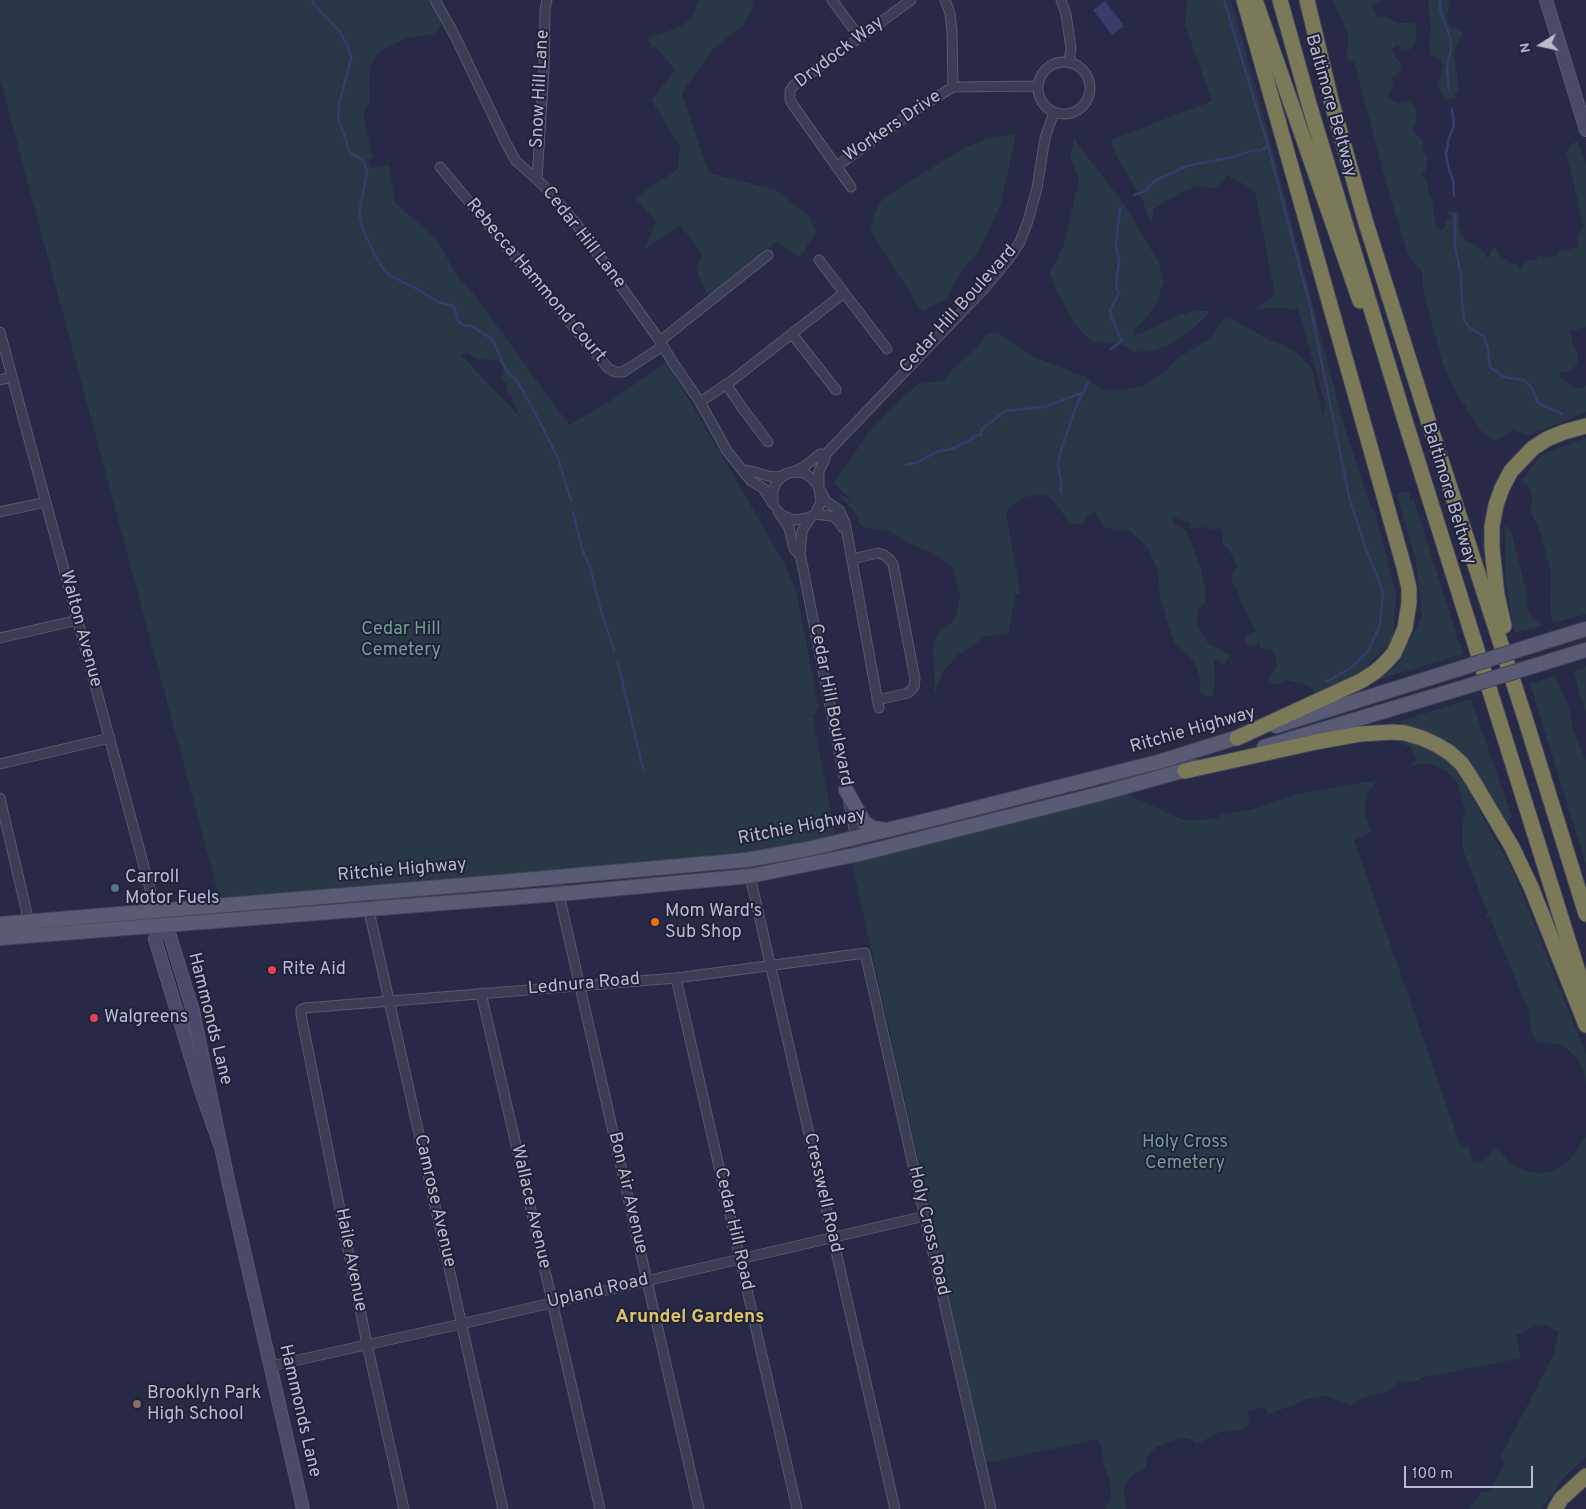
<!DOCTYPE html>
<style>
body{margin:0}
#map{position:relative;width:1586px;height:1509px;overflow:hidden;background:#272946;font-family:Overpass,sans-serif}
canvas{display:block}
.north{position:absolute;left:1516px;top:20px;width:50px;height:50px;-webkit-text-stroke:4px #20213a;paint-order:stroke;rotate:260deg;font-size:14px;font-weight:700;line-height:20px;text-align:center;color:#b9bace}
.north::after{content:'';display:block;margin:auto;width:18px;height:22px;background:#b9bace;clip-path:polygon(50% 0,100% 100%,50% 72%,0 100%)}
.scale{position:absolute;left:1404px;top:1466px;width:129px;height:22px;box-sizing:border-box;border:2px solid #b9bace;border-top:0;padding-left:6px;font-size:15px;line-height:18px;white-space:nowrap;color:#b9bace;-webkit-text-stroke:4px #20213a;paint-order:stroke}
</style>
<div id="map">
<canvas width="1586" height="1509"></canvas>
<div class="north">N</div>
<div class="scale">100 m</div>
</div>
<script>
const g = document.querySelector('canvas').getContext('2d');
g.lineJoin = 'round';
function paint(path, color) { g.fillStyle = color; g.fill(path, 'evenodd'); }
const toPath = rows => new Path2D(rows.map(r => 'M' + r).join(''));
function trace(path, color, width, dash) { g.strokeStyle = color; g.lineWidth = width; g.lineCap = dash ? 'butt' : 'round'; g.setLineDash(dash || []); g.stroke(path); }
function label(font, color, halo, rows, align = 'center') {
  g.font = font + ' Overpass,sans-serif'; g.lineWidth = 4; g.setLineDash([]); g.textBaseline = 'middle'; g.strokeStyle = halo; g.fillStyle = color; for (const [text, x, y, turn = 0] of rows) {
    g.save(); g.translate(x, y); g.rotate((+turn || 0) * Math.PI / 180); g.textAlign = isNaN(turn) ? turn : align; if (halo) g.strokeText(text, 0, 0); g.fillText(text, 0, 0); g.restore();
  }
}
paint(toPath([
 [0,0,429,0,441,21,439,30,432,35,409,37,379,51,371,64,369,82,370,101,363,113,373,158,368,160,370,168,389,165,395,203,436,238,456,274,476,297,569,425,612,400,667,362,782,559,796,590,819,709,816,710,816,713,812,714,836,838,746,855,220,899,0,79],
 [467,353,477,359,497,360,502,365,504,376,501,377,502,381,506,383,508,395,512,396,513,403,521,418,461,355],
 [698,0,750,0,754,5,744,25,713,49,682,93,709,173,776,190,810,217,816,232,800,257,776,242,709,298,696,269,702,254,680,225,644,250,656,221,635,198,678,169,680,146,651,100,675,70,656,47,652,47,648,38,676,29,692,18],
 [1187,0,1231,0,1271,143,1343,422,1371,508,1374,509,1386,555,1396,594,1393,641,1351,680,1318,695,1308,685,1288,680,1274,685,1268,679,1277,666,1274,653,1270,649,1261,649,1259,641,1255,645,1250,646,1245,641,1246,635,1255,632,1254,627,1241,603,1237,588,1232,584,1233,572,1237,566,1228,548,1222,544,1222,533,1220,528,1213,529,1200,527,1190,529,1189,522,1174,518,1173,524,1186,530,1201,568,1205,588,1205,603,1198,609,1197,621,1199,629,1208,643,1230,655,1224,665,1218,660,1214,660,1215,680,1213,695,1207,697,1199,692,1200,679,1197,668,1189,656,1175,644,1169,627,1160,597,1158,571,1148,548,1129,530,1121,531,1105,528,1098,518,1095,511,1087,517,1083,525,1069,523,1057,505,1045,494,1025,497,1011,506,1006,513,1020,590,1020,593,1016,594,1008,635,1003,634,985,637,958,655,942,673,935,694,933,650,935,639,938,633,951,623,956,616,960,596,953,567,931,552,907,543,897,535,888,531,863,527,859,522,854,511,837,493,853,502,834,483,870,431,905,395,919,384,945,380,954,368,978,346,988,333,998,333,1032,356,1088,378,1099,389,1120,390,1142,387,1165,371,1179,357,1211,338,1225,317,1230,318,1267,339,1282,344,1297,353,1312,369,1323,418,1326,407,1297,305,1296,309,1270,308,1254,310,1275,295,1255,191,1228,175,1215,188,1196,186,1181,192,1154,209,1151,224,1143,201,1116,155,1111,141,1116,138,1212,101,1185,25],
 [1332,0,1380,0,1380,2,1371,5,1378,18,1385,17,1400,23,1413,23,1417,27,1415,43,1408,51,1401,50,1398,45,1392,49,1395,57,1400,62,1401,70,1398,74,1392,77,1393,83,1391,91,1387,97,1399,103,1409,101,1417,110,1416,122,1413,131,1423,141,1424,152,1428,156,1426,169,1422,175,1428,183,1429,197,1432,200,1436,228,1441,231,1444,229,1446,220,1451,218,1447,213,1450,211,1459,213,1458,227,1466,241,1476,245,1482,250,1488,259,1493,247,1497,248,1500,256,1507,260,1509,263,1517,264,1521,271,1523,264,1528,261,1535,260,1539,255,1548,258,1556,256,1561,251,1578,247,1578,236,1581,231,1584,228,1566,152,1570,146,1578,140,1586,165,1586,327,1571,331,1572,342,1578,355,1577,365,1569,371,1560,373,1559,376,1575,388,1583,388,1586,385,1586,412,1527,436,1514,430,1495,441,1482,432,1469,413,1466,407,1453,388,1442,361,1423,290,1422,272,1408,254,1391,200,1354,62,1347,60,1348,37,1342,19],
 [1428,0,1449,0,1447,19,1449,27,1462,31,1462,36,1459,38,1454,54,1459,90,1455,93,1456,97,1451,100,1445,99,1437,86,1443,66,1441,60,1430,55,1429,40,1431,33],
 [1016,134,1001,204,977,255,965,265,947,298,922,312,871,231,873,216,883,198,964,148,986,139],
 [1074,139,1126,207,1159,263,1164,281,1156,304,1141,324,1134,328,1133,336,1158,326,1174,317,1193,311,1209,311,1205,317,1190,331,1167,346,1150,351,1133,352,1121,344,1091,341,1077,327,1056,291,1050,272,1063,247,1079,181,1070,156],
 [1586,438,1586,614,1553,623,1550,609,1551,573,1540,532,1531,512,1532,496,1529,486,1521,482,1541,455],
 [1403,492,1410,493,1409,500,1414,501,1463,654,1379,679,1398,664,1422,617,1416,561,1397,495],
 [1505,525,1511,530,1528,598,1527,610,1533,618,1543,626,1514,633,1505,577],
 [1586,667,1586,711,1580,696,1574,671],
 [1555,676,1569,707,1574,732,1586,761,1586,865,1530,684],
 [1471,699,1512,817,1508,822,1502,817,1478,780,1450,743,1417,728,1406,727,1400,721],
 [1397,742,1408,742,1430,745,1458,769,1488,827,1513,871,1586,1054,1586,1084,1584,1071,1576,1057,1566,1048,1556,1044,1537,1042,1533,1037,1528,1009,1490,918,1485,917,1488,913,1462,847,1462,828,1465,810,1458,784,1448,773,1437,766,1425,764,1410,765,1416,760,1411,747],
 [1377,780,1368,792,1365,805,1365,815,1371,832,1354,840,1461,1147,1469,1147,1473,1164,1485,1160,1494,1149,1497,1149,1507,1159,1508,1163,1525,1171,1538,1173,1552,1171,1567,1163,1576,1152,1586,1136,1586,1457,1559,1482,1557,1488,1541,1509,1469,1509,1482,1491,1487,1492,1491,1489,1503,1466,1504,1461,1501,1456,1553,1356,1559,1333,1546,1324,1536,1326,1516,1335,1521,1358,1420,1378,1420,1380,1399,1382,1390,1391,1363,1397,1352,1405,1325,1396,1308,1399,1269,1414,1264,1407,1252,1410,1248,1412,1249,1422,1246,1427,1242,1430,1220,1432,1197,1444,1188,1438,1171,1441,1155,1448,1147,1457,1146,1467,1136,1473,1127,1481,1124,1489,1126,1509,1106,1509,1111,1495,1110,1482,1104,1465,1101,1445,1098,1439,986,1463,852,863,1127,794,1183,820,1220,819,1218,815,1251,810,1298,794]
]), '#293846');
paint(toPath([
 [1105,1,1124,26,1112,35,1093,10]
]), '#383c6b');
trace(toPath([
 [313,0,313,3,340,32,349,49,351,58,339,105,338,120,346,139,348,150,351,154,358,157,364,162,367,173,359,213,363,230,375,255,382,267,389,275,417,289,438,302,450,305,455,308,458,321,462,325,472,326,493,340,501,359,507,371,517,380,542,426,558,458,571,501],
 [1224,0,1268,146,1311,310,1349,496,1366,549,1383,591,1380,624,1369,650,1351,668,1326,682],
 [1440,0,1440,9,1450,38,1451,50,1448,60,1447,71,1449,89],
 [1452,109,1454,126,1449,138,1446,154,1449,170,1453,180,1454,196],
 [1134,195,1145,191,1156,180,1187,166,1233,157,1254,150,1260,151,1268,146],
 [1455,214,1455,246,1461,275,1462,303,1464,319,1468,326,1484,337,1488,348,1490,367,1504,377,1523,380,1531,386,1538,403,1562,414],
 [1111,349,1122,341,1111,317,1110,310,1119,293,1116,286,1119,263,1116,244,1120,208],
 [906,465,918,462,936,452,951,449,967,442,975,436,981,435,982,429,1005,411,1045,407,1084,392,1088,382],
 [1061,493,1061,481,1058,465,1060,453,1074,412,1083,392],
 [573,512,582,549,590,567,601,611,614,650],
 [618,663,643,769]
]), '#383c6b', 2.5);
const street = toPath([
 [435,0,454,34,506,143,516,161,543,185,575,222,660,341,672,361,700,402,727,451,751,481,763,488,774,505],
 [832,0,860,38],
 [945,0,950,13,952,31,953,87],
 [1061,0,1066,14,1071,48,1069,62],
 '1038 88a26 26 0 1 1 52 0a26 26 0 1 1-52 0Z',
 [837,166,914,111,953,87,1038,86],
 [440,167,608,368,615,372,623,372,663,346],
 [537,179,544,70,545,10,547,0],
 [851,187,793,105,790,100,790,91,793,86,911,0],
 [819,260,887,349],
 [0,332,160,926],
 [792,334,836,390],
 [660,341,768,255],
 [0,380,12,377],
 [726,384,743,409,768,442],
 [700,402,730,382,844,293],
 [743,470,751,471,768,476,776,477,784,475],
 [819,487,819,471,825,459,825,455,982,291,1008,260,1020,242,1028,221,1037,188,1045,138,1054,112],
 [820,490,826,501,839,510,845,522,879,708],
 [773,500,773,489,778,480,785,475,804,467,820,454,825,455],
 [778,511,789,528,794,549,800,555,803,568,859,854],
 [0,512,46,502],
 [815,514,832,516,837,519,843,528],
 [782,515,794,520,808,518,815,514,821,502,819,488,813,479,804,473,795,472,787,473],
 [800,555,802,531,811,517],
 [852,559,878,553,884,555,889,559,893,564,915,679,914,687,908,693,877,700],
 [0,638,78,620],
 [0,764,110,738],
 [0,798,29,922],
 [750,876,895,1509],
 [555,877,699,1509],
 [365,893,503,1509],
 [676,978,797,1509],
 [481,993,600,1509],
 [271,1366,461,1324,925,1216],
 [404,1509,367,1344,301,1015,301,1010,305,1008,676,978,865,953,991,1509]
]);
const secondary = toPath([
 [1546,0,1586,130],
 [220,1145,201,1091,155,939,160,926,170,936,193,1011,228,1180,303,1509]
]);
const primary = toPath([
 [1531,646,1586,629],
 [1537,665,1586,650],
 [1276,726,1452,671],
 [1264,747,1458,689],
 [846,790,864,822,873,828,886,830],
 [0,924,512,881,746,860,808,849,933,819,1162,761,1248,734],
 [0,938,558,894,750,876,859,854,1103,793,1196,767]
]);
const highway = toPath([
 [1255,0,1360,301],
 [1280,0,1309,104,1407,427,1586,997],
 [1307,0,1331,100,1365,220,1428,420,1525,718,1586,914],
 [1504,626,1497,595,1492,548,1492,526,1496,505,1502,488,1511,471,1533,448,1547,439,1564,432,1586,426],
 [1237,738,1361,681,1375,672,1385,663,1394,653,1399,642,1405,628,1409,603,1409,588,1404,567,1244,0],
 [1185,771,1316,742,1360,734,1393,732,1405,733,1422,738,1437,745,1450,753,1462,764,1473,781,1512,847,1531,887,1586,1025],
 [1555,1509,1561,1499,1586,1476]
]);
trace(street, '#57586f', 11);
trace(secondary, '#57586f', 14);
trace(primary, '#42435b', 16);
trace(highway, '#43445c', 17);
trace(street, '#3b3d55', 9);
trace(secondary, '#494a68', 12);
trace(primary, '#595b75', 14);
trace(highway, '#7b7a58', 15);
const primaryBridge = toPath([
 [1452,671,1531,646],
 [1458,689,1537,665]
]);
trace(primaryBridge, '#42435b', 16, []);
trace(primaryBridge, '#595b75', 14);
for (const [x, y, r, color] of [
 [115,888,5,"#5c6f8a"],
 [655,922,5,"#e8710a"],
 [272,970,5,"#e0444e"],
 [94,1018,5,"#e0444e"],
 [137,1404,5,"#8d6e63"]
]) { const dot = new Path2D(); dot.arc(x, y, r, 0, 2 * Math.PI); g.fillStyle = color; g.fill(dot); trace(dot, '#20213a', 2); }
label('18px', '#b9bace', '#20213a', [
 ["Drydock Way",840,53,-37],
 ["Snow Hill Lane",541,89,-87],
 ["Baltimore Beltway",1330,106,74],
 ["Workers Drive",893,127,-34],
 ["Cedar Hill Lane",583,238,52],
 ["Rebecca Hammond Court",535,281,50],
 ["Cedar Hill Boulevard",959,310,-48],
 ["Baltimore Beltway",1448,494,73],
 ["Walton Avenue",80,629,75],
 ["Cedar Hill Boulevard",830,705,79],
 ["Ritchie Highway",1193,731,-16],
 ["Ritchie Highway",802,828,-11],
 ["Ritchie Highway",402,871,-5],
 ["Lednura Road",584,985,-5],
 ["Hammonds Lane",209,1019,76],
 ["Bon Air Avenue",627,1193,77],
 ["Cresswell Road",822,1193,77],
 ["Camrose Avenue",434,1201,77],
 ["Wallace Avenue",530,1207,77],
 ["Cedar Hill Road",733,1229,77],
 ["Holy Cross Road",928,1231,77],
 ["Haile Avenue",350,1260,79],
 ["Upland Road",598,1292,-13],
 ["Hammonds Lane",299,1411,77]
]);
label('18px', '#6fa08c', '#20213a', [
 ["Cedar Hill",401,630],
 ["Cemetery",401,651],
 ["Holy Cross",1185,1143],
 ["Cemetery",1185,1164]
]);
label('18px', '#b9bace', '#20213a', [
 ["Carroll",125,878],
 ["Motor Fuels",125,899],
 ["Mom Ward's",665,912],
 ["Sub Shop",665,933],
 ["Rite Aid",282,970],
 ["Walgreens",104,1018],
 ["Brooklyn Park",147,1394],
 ["High School",147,1415]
], 'left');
label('bold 19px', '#dcc367', '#20213a', [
 ["Arundel Gardens",690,1318]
]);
</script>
